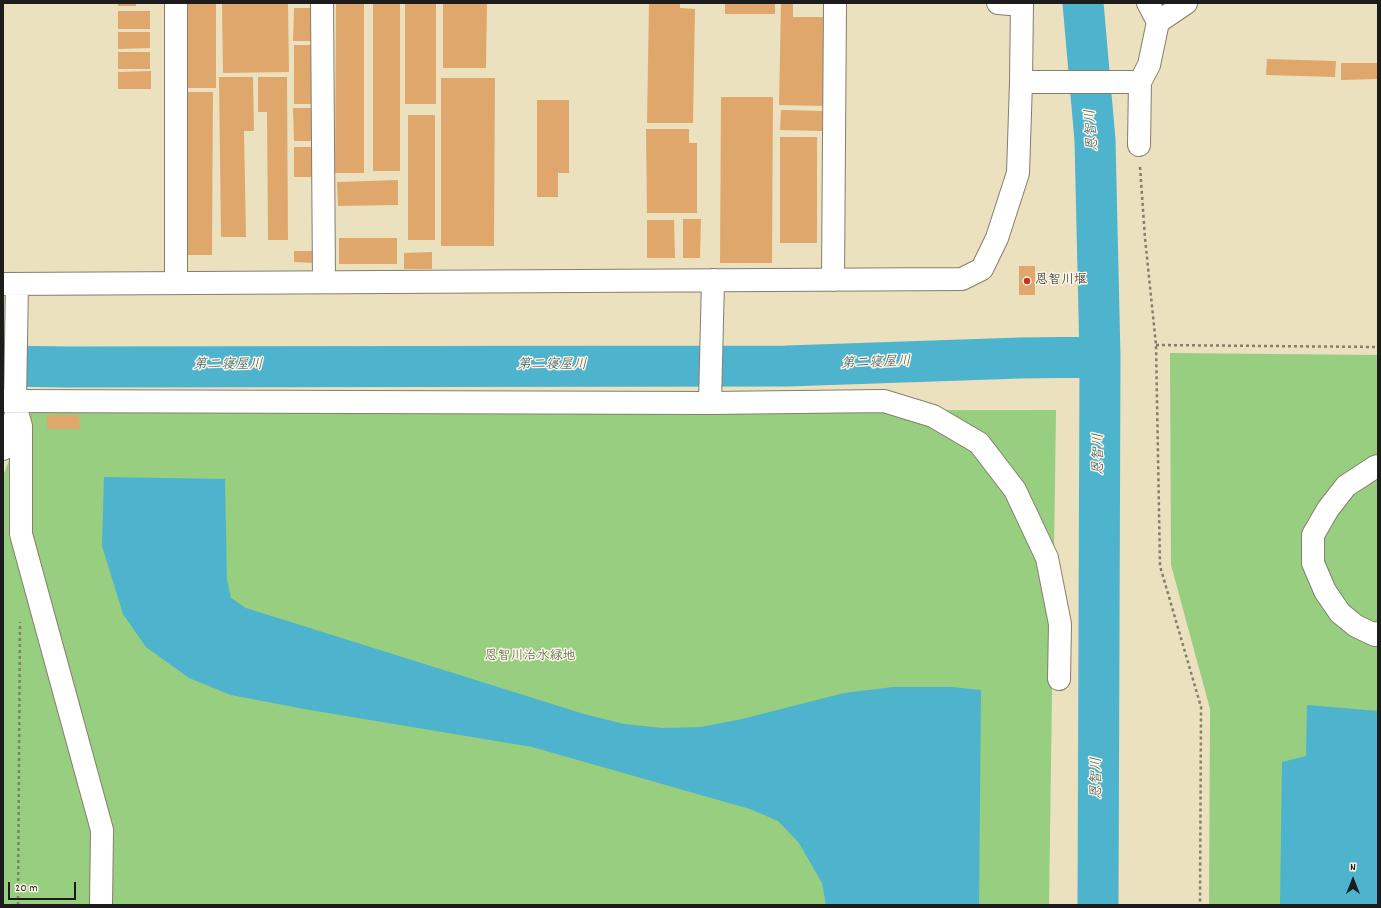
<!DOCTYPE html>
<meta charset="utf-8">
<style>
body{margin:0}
#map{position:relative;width:1381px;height:908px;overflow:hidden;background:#ebe1be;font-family:Dekko,sans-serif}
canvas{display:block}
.frame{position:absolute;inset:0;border:4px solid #1c1c1c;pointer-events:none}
.north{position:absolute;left:1333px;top:860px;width:40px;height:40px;-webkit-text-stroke:3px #fcf5e5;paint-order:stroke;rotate:0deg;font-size:11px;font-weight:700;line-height:16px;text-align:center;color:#1c1c1c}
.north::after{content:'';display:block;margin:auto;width:14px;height:18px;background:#1c1c1c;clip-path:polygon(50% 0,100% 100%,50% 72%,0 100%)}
.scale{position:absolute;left:8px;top:882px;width:68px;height:18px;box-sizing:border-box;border:2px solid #1c1c1c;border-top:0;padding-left:5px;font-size:12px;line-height:14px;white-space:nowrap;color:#1c1c1c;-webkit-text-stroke:3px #fcf5e5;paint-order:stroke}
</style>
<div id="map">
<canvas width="1381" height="908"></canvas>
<div class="frame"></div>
<div class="north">N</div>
<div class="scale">20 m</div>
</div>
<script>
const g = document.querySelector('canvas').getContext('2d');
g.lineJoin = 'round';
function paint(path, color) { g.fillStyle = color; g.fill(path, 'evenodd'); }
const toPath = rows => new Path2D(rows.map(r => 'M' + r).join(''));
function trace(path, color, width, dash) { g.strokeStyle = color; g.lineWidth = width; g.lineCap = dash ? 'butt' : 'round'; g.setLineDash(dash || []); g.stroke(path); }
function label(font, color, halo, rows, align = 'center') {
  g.font = font + ' Dekko,"Klee One",sans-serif'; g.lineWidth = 3; g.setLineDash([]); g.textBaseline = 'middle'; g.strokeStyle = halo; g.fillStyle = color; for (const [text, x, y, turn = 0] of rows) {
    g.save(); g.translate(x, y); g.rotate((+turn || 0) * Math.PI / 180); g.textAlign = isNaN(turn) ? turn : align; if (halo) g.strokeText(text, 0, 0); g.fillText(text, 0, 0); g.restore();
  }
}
paint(toPath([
 [1170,353,1378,355,1378,905,1209,905,1210,709,1171,565],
 [1056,410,1049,905,3,905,3,476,28,411]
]), '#97ce80');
paint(toPath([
 [104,477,225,479,227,580,231,598,246,608,584,714,624,724,663,728,701,727,742,719,844,693,893,687,953,687,981,690,979,905,826,905,822,883,799,843,778,821,750,809,532,747,304,709,231,695,189,678,146,647,123,614,102,546],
 [1307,705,1378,711,1378,905,1280,905,1282,762,1306,756]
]), '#4eb3cd');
trace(toPath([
 [1083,3,1095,140,1100,357,1098,905],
 [3,366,66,367,787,366,1020,358,1100,357]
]), '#4eb3cd', 41);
paint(toPath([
 [118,3,136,3,136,6,118,6],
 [183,3,216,3,216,88,183,88],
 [222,3,288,3,289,72,223,73],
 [336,3,364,3,364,173,335,173],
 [373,3,400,3,400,171,373,171],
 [405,3,436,3,436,104,405,104],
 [443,3,487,3,486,68,443,68],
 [649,3,680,3,680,8,695,9,693,123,647,123],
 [725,3,775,3,775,14,725,14],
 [781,3,793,3,793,17,827,17,826,106,779,105],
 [294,8,316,8,315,41,293,41],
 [118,11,150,11,150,29,118,29],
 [118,32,150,32,150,48,118,49],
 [294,45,316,45,315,104,294,104],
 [118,52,150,52,150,69,118,69],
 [1267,59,1336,61,1335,77,1266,75],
 [1341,63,1378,63,1378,79,1341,80],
 [151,71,151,89,118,89,118,72],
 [219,77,253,77,254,131,244,131,246,237,221,237],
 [258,77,287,77,288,240,268,240,267,112,258,112],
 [441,78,495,78,494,246,441,246],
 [186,92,213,92,212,255,185,255],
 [721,97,773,97,772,263,720,263],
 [537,100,569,100,569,173,558,173,558,197,537,197],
 [293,108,316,108,316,141,294,141],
 [781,110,823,111,822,131,780,130],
 [408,115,435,115,435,240,408,240],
 [646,129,689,129,689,143,697,143,697,213,647,213],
 [780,137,817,137,817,243,780,243],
 [294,147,317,147,317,177,294,177],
 [398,180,398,205,338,206,337,182],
 [683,219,701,219,700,258,683,258],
 [647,220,674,220,675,258,647,258],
 [339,238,397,238,397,264,339,264],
 [294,251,313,251,313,263,294,262],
 [432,252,432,269,404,269,404,253],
 [1019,266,1035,266,1035,295,1019,295],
 [47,415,79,415,80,429,47,429]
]), '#e0a76d');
const minor = toPath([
 [176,3,176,283],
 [322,3,324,282],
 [998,3,1022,5],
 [1158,22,1186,3],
 [1021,82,1140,82],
 [1139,145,1140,82,1149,65,1158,22,1148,3],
 [833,280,835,3],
 [3,284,962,279,982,269,997,238,1018,173,1021,82,1022,3],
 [3,401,710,403,884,401,933,416,979,443,1015,490,1047,558,1060,624,1059,679],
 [710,403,713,280],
 [17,412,21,426,21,534,102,830,101,905],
 [3,449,17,412,15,401,17,284],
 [1378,466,1375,467,1346,486,1328,509,1313,535,1313,563,1325,591,1340,613,1356,626,1375,635,1378,633]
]);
trace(minor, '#847e6d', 24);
trace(toPath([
 [1140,167,1145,238,1156,345,1160,566,1201,707,1200,905],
 [1156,345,1378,347],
 [18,905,20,622]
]), '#847e6d', 2.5, [3, 3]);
trace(minor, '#fff', 22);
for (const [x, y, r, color] of [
 [1027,281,4,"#c8321e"]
]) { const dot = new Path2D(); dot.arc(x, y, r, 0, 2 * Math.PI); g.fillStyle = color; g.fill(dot); trace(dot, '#fcf5e5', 1.5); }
label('13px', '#1c1c1c', '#fcf5e5', [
 ["恩智川堰",1035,281]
], 'left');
label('13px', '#475a3f', '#fcf5e5', [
 ["恩智川治水緑地",530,657]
]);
label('italic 14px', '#305863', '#fcf5e5', [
 ["恩智川",1093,130,-94],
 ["第二寝屋川",876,364,-2],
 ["第二寝屋川",228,366],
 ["第二寝屋川",552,366],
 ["恩智川",1100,454,-90],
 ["恩智川",1098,778,-90]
]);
</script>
